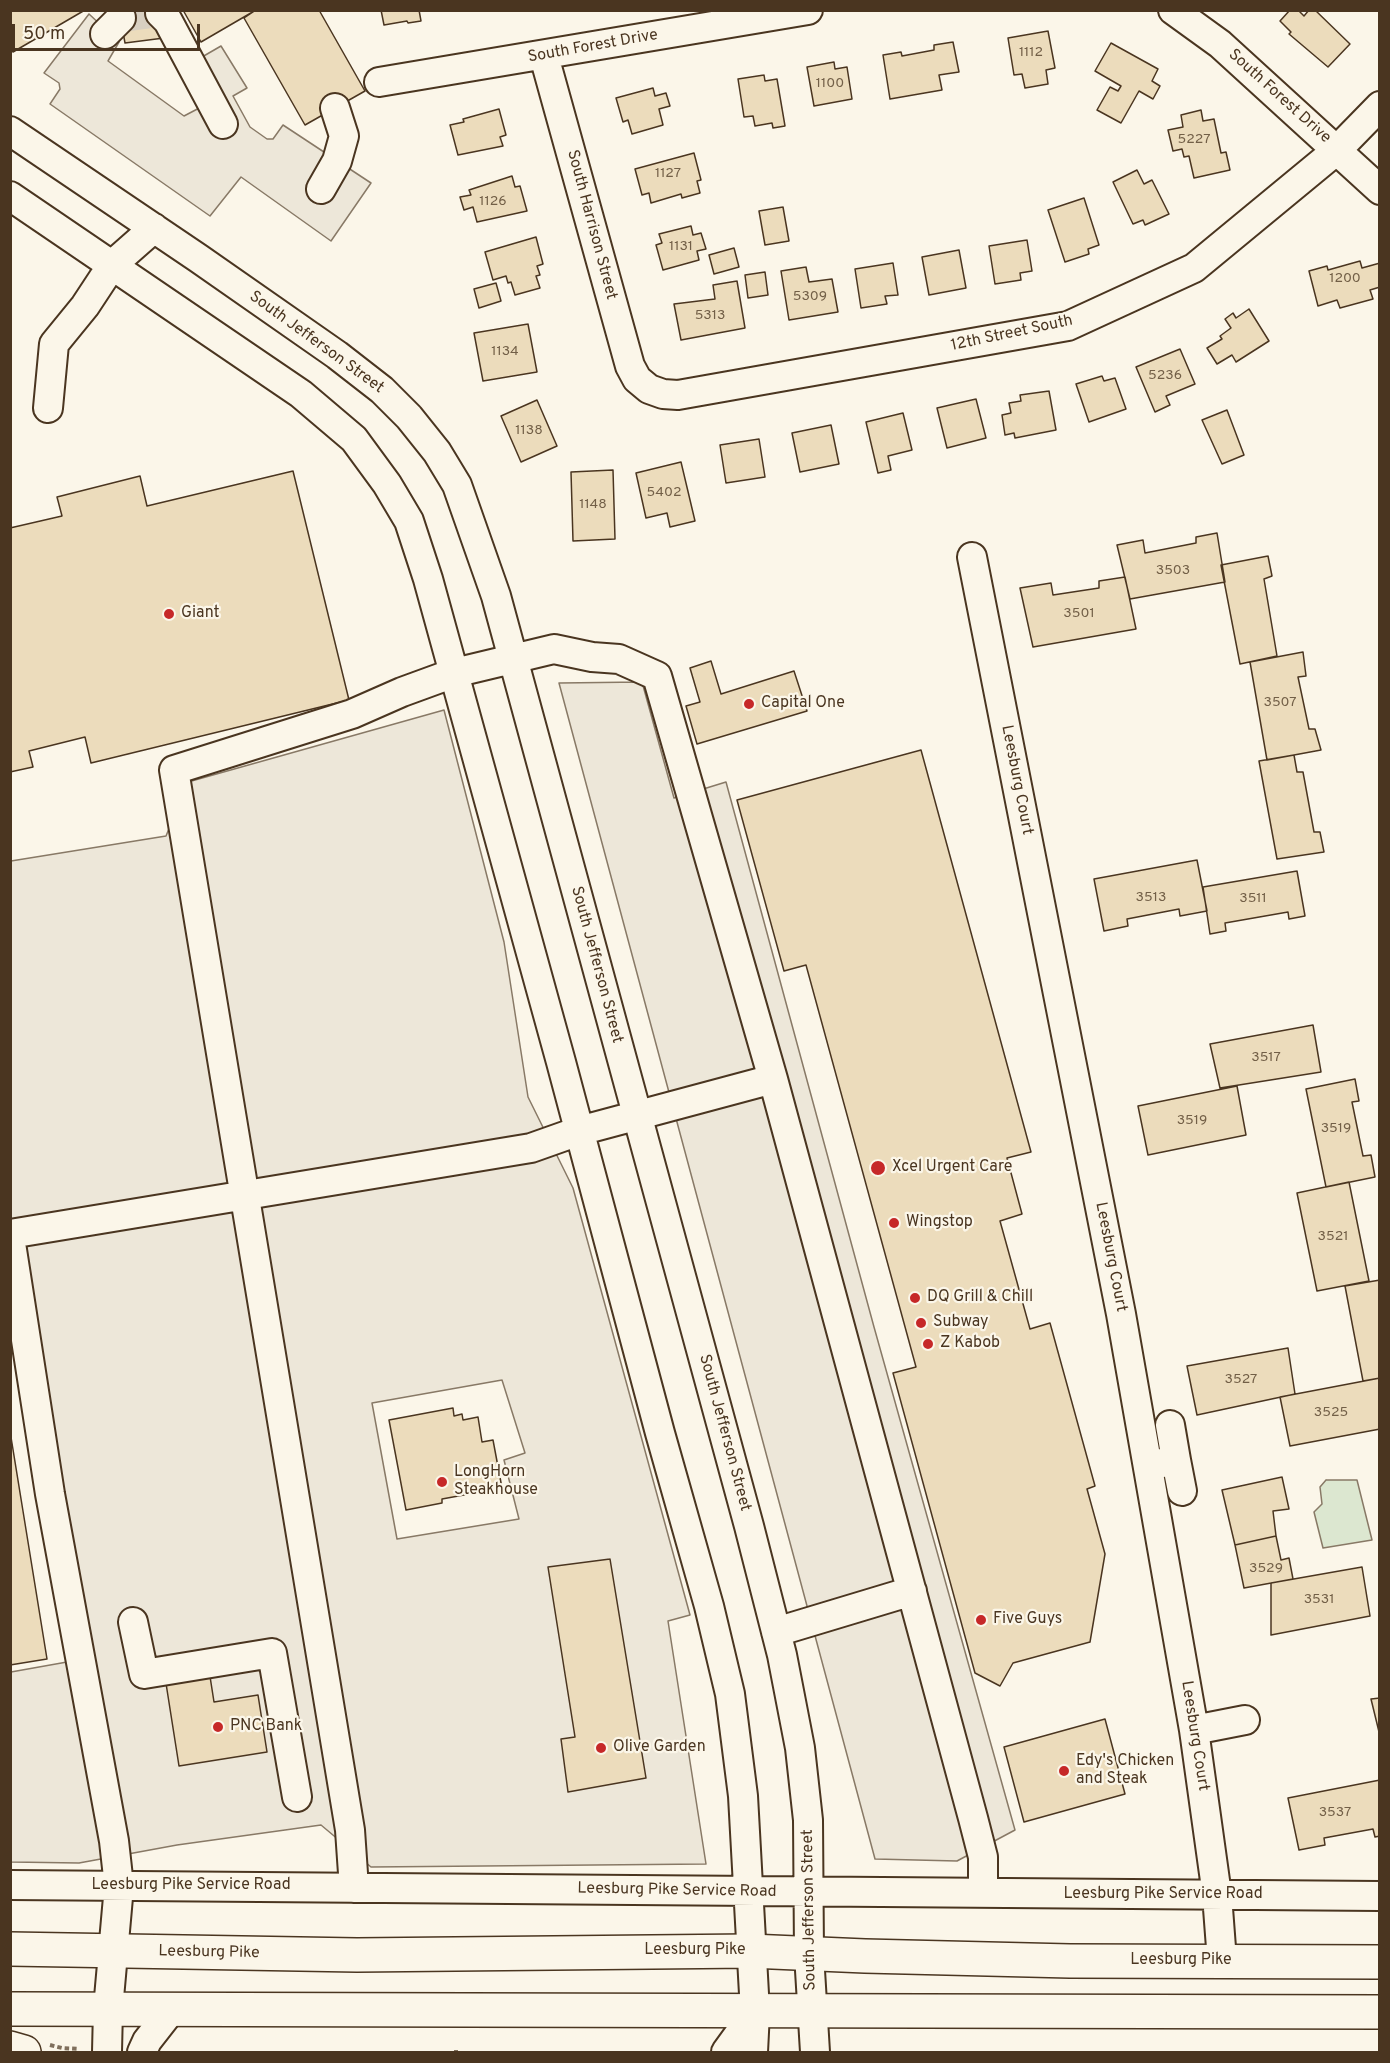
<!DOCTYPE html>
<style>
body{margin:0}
#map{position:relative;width:1390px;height:2063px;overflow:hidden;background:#fbf6e9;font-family:Overpass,sans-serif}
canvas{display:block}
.frame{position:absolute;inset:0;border:12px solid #4a3520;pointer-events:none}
.scale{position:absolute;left:12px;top:24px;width:188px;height:27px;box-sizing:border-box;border:3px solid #4a3520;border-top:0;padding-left:8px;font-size:18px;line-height:21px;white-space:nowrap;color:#4a3520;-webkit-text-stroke:4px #fbf6e9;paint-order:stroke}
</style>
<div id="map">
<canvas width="1390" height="2063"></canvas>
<div class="frame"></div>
<div class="scale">50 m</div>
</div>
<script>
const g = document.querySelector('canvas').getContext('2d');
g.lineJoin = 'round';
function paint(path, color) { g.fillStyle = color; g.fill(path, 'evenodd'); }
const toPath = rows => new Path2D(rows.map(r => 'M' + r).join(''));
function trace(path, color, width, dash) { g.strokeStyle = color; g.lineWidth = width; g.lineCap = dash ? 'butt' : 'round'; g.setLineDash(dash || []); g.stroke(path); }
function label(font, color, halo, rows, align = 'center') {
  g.font = font + ' Overpass,sans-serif'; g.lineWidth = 4.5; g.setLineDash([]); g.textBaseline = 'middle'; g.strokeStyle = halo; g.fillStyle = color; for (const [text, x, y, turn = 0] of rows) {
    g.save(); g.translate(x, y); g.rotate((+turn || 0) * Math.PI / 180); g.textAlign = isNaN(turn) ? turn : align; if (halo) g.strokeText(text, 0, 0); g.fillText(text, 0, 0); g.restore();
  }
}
const green = toPath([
 [1326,1480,1357,1480,1372,1540,1323,1548,1314,1512,1322,1504,1320,1487,1326,1480]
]);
paint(green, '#dce7d0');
trace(green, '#887966', 1.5);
const parking = toPath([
 [89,14,119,42,108,61,184,116,205,105,183,68,221,46,247,88,233,96,250,127,267,139,273,139,283,125,371,183,331,241,241,177,210,216,50,104,60,89,59,83,44,73,89,14],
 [642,682,674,798,726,782,874,1327,1015,1830,957,1861,875,1859,559,683,642,682],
 [444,710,504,942,528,1097,573,1188,690,1615,668,1621,706,1864,371,1867,321,1825,177,1845,79,1863,11,1862,11,1672,67,1662,11,1324,11,861,166,836,188,782,444,710],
 [502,1380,525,1453,504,1460,519,1519,397,1539,372,1403,502,1380]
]);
paint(parking, '#ede7d9');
trace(parking, '#887966', 1.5);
const building = toPath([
 [10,10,85,10,13,52,10,48,10,10],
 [119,10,159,10,164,38,125,43,119,10],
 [183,10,256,10,201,42,183,10],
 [256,10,319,10,365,91,305,125,244,18,256,10],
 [381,10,419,10,421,21,408,23,407,21,384,25,381,10],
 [1290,10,1298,10,1304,16,1309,10,1315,10,1350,44,1328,67,1289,34,1291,32,1280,21,1290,10],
 [1048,31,1055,68,1046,70,1048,84,1025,88,1022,74,1014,75,1008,38,1048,31],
 [953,42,959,72,939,75,942,90,890,99,883,55,901,52,902,56,934,50,934,45,953,42],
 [1111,43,1158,69,1152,81,1160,86,1153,99,1139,91,1121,123,1097,110,1110,87,1118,91,1121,86,1095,71,1111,43],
 [834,62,835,69,847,67,852,99,814,106,807,67,834,62],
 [764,75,765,81,777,79,785,126,773,128,772,123,755,126,753,116,744,117,738,79,764,75],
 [653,88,655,96,666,93,670,106,659,109,663,125,632,134,628,120,623,122,616,98,653,88],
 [499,109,506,135,500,137,503,146,458,155,450,125,464,122,463,119,499,109],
 [1201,110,1203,121,1214,119,1221,153,1226,152,1230,170,1194,178,1189,156,1184,157,1182,149,1173,151,1168,130,1183,127,1181,115,1201,110],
 [694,153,701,180,697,181,700,193,682,198,681,194,651,203,649,193,642,195,635,169,694,153],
 [1137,170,1144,184,1152,180,1169,214,1145,225,1143,220,1133,224,1113,182,1137,170],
 [512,176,515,187,520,186,527,211,477,222,473,207,464,210,460,197,471,195,469,190,512,176],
 [1084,198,1099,245,1088,249,1089,254,1065,262,1048,210,1084,198],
 [783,207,789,241,765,245,759,211,783,207],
 [691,226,693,235,701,233,706,249,697,251,699,260,663,270,656,245,662,243,659,234,691,226],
 [536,237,543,264,537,266,540,275,536,276,540,288,515,295,511,282,508,283,506,276,493,280,485,252,536,237],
 [1027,240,1032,271,1020,273,1021,280,995,284,989,246,1027,240],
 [734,248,739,267,714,274,709,255,734,248],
 [959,250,966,288,929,295,922,257,959,250],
 [1360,261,1362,268,1380,263,1380,287,1370,290,1373,299,1340,308,1337,300,1318,306,1309,271,1327,266,1328,270,1360,261],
 [893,263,898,295,885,296,887,304,861,308,855,269,893,263],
 [806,267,809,282,832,279,838,312,789,320,781,271,806,267],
 [765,272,768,295,748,298,745,275,765,272],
 [737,281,745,328,681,340,674,304,715,299,713,285,737,281],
 [496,283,501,301,479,308,474,289,496,283],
 [1249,309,1269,341,1236,362,1232,355,1217,364,1207,348,1222,339,1220,336,1231,328,1225,319,1233,313,1236,318,1249,309],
 [528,324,537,372,483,381,474,333,528,324],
 [1180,349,1195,384,1166,396,1170,405,1155,412,1136,367,1180,349],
 [1102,376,1104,381,1115,378,1126,409,1089,422,1076,384,1102,376],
 [1049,391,1056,430,1015,438,1014,433,1005,435,1002,415,1011,413,1009,403,1021,401,1020,395,1049,391],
 [976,399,986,438,947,448,937,408,976,399],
 [537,400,557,446,521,462,501,416,537,400],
 [1227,410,1244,455,1222,464,1202,420,1227,410],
 [903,413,912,450,888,456,891,470,878,473,866,422,903,413],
 [831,425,839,464,800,472,792,433,831,425],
 [759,439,765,477,726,483,720,445,759,439],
 [681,462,695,521,670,527,667,513,646,518,636,473,681,462],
 [613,470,615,539,573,541,571,472,613,470],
 [293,471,349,700,91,763,85,737,29,751,33,767,10,772,10,528,62,516,57,497,140,476,147,506,293,471],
 [1217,533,1225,582,1130,599,1117,545,1143,540,1145,553,1196,543,1196,537,1217,533],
 [1268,556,1272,576,1264,579,1277,656,1240,664,1221,565,1268,556],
 [1125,577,1136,629,1033,647,1020,588,1051,583,1053,595,1099,588,1099,581,1125,577],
 [1303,652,1306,676,1298,677,1309,729,1315,729,1321,750,1267,760,1250,662,1303,652],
 [711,661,721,694,794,671,807,711,697,744,686,706,700,702,690,668,711,661],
 [921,750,1031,1152,1007,1158,1022,1214,1000,1221,1030,1329,1050,1323,1095,1486,1087,1489,1105,1554,1090,1642,1013,1663,1000,1686,975,1673,893,1373,916,1367,806,965,784,971,737,800,921,750],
 [1294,755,1297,772,1303,772,1314,832,1320,832,1324,852,1277,859,1259,761,1294,755],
 [1197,860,1207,911,1180,916,1179,909,1127,919,1128,926,1104,931,1094,879,1197,860],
 [1297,871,1305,916,1289,919,1288,912,1225,923,1226,931,1210,934,1203,887,1297,871],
 [1313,1025,1321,1072,1220,1088,1210,1044,1313,1025],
 [1355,1079,1359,1101,1352,1102,1363,1156,1371,1155,1375,1177,1326,1187,1306,1089,1355,1079],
 [1237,1086,1246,1135,1148,1155,1138,1106,1237,1086],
 [1349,1182,1369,1281,1317,1291,1297,1193,1349,1182],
 [1380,1280,1380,1378,1363,1381,1345,1286,1380,1280],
 [1288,1348,1295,1394,1197,1415,1187,1366,1288,1348],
 [1380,1378,1380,1429,1290,1446,1280,1397,1380,1378],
 [453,1408,454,1416,462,1414,463,1420,478,1417,482,1442,493,1440,502,1488,442,1499,442,1503,406,1510,389,1420,453,1408],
 [10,1431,47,1659,10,1665,10,1431],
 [1282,1477,1289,1509,1273,1511,1276,1536,1235,1545,1222,1490,1282,1477],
 [1276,1536,1281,1560,1289,1558,1293,1579,1244,1588,1235,1545,1276,1536],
 [610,1559,646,1778,568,1792,561,1739,575,1737,548,1567,610,1559],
 [1362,1567,1370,1616,1271,1635,1271,1583,1362,1567],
 [209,1670,214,1702,258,1695,267,1752,179,1766,165,1677,209,1670],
 [1380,1698,1380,1736,1371,1699,1380,1698],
 [1105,1719,1125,1794,1024,1822,1004,1747,1105,1719],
 [1380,1780,1380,1836,1375,1837,1373,1829,1324,1838,1325,1845,1299,1850,1288,1798,1380,1780]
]);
paint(building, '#ecdcbc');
trace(building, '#4a3520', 1.5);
trace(toPath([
 [121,18,160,13]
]), '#d8cfc1', 28, [28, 14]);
const minor = toPath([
 [1173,10,1220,44,1380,190],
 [160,13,168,21,223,124],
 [105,34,121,18],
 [544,56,630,366,637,379,649,389,663,394,678,395,1068,326,1194,268,1337,150,1380,106],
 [379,82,808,10],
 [10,131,198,258,337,355,382,390,409,417,437,452,457,485,496,596,749,1526,782,1655,800,1748,808,1820,809,1954,815,2052],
 [321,189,337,161,344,136,335,108],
 [10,196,301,394,354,439,387,484,409,521,428,579,561,1062,660,1433,709,1606,730,1694,743,1796,755,2012,753,2052],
 [48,408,54,344,85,306,112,265,154,228],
 [972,557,1121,1314,1194,1730,1217,1895,1222,1961],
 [10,1234,531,1148,579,1131,773,1079],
 [10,1237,50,1494,114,1841,119,1886,108,2009,107,2052],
 [1176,1460,1182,1491],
 [1148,1466,1176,1460,1170,1425],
 [133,1622,144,1674,272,1653,297,1797],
 [776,1632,912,1591],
 [1194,1730,1245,1720],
 [10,1885,1380,1896],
 [354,1888,350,1830,174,770,352,714,402,692,454,673,554,649,592,657,619,659,657,676,773,1079,973,1818,983,1857,983,1893],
 [142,2052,147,2041,172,2009],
 [726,2052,755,2012]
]);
const major = toPath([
 [10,1949,357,1955,750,1951,865,1956,1070,1961,1380,1962],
 [10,2009,1380,2012],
 [10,2048,24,2052]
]);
trace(minor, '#4a3520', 32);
trace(major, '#4a3520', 36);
trace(toPath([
 [50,2045,62,2048,79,2049],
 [456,2050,456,2052]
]), '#7f6f5c', 4, [4.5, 3]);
trace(minor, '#fbf6e9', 28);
trace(major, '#fbf6e9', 33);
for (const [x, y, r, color] of [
 [169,614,6,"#c62828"],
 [749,704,6,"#c62828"],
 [878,1168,8,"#c62828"],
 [894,1223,6,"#c62828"],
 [915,1298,6,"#c62828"],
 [921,1323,6,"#c62828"],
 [928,1344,6,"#c62828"],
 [442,1482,6,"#c62828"],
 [981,1620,6,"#c62828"],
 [218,1727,6,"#c62828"],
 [601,1748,6,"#c62828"],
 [1064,1771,6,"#c62828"]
]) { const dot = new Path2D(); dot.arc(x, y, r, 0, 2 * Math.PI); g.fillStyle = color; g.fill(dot); trace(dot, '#fbf6e9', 2); }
label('14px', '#725f47', null, [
 ["1112",1031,53],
 ["1100",830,84],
 ["5227",1194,140],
 ["1127",668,174],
 ["1126",493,202],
 ["1131",681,247],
 ["1200",1345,279],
 ["5309",810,297],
 ["5313",710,316],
 ["1134",505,352],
 ["5236",1165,376],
 ["1138",529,431],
 ["5402",664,493],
 ["1148",593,505],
 ["3503",1173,571],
 ["3501",1079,614],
 ["3507",1280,703],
 ["3513",1151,898],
 ["3511",1253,899],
 ["3517",1266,1058],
 ["3519",1192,1121],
 ["3519",1336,1129],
 ["3521",1333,1237],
 ["3527",1241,1380],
 ["3525",1331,1413],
 ["3529",1266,1569],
 ["3531",1319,1600],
 ["3537",1335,1813]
]);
label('16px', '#4a3520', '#fbf6e9', [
 ["South Forest Drive",593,47,-10],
 ["South Forest Drive",1279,97,42],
 ["South Harrison Street",591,225,75],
 ["12th Street South",1012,334,-12],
 ["South Jefferson Street",316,343,36],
 ["Leesburg Court",1016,780,79],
 ["South Jefferson Street",596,965,75],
 ["Leesburg Court",1110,1257,79],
 ["South Jefferson Street",724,1433,75],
 ["Leesburg Court",1194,1736,81],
 ["Leesburg Pike Service Road",191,1886],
 ["Leesburg Pike Service Road",677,1891,1],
 ["Leesburg Pike Service Road",1163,1895],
 ["South Jefferson Street",810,1910,-91],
 ["Leesburg Pike",695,1951],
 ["Leesburg Pike",209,1953,1],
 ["Leesburg Pike",1181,1961]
]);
label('16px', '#4a3520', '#fbf6e9', [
 ["Giant",181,614],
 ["Capital One",761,704],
 ["Xcel Urgent Care",892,1168],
 ["Wingstop",906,1223],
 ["DQ Grill & Chill",927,1298],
 ["Subway",933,1323],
 ["Z Kabob",940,1344],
 ["LongHorn",454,1473],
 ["Steakhouse",454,1491],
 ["Five Guys",993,1620],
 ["PNC Bank",230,1727],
 ["Olive Garden",613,1748],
 ["Edy's Chicken",1076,1762],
 ["and Steak",1076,1780]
], 'left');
</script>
